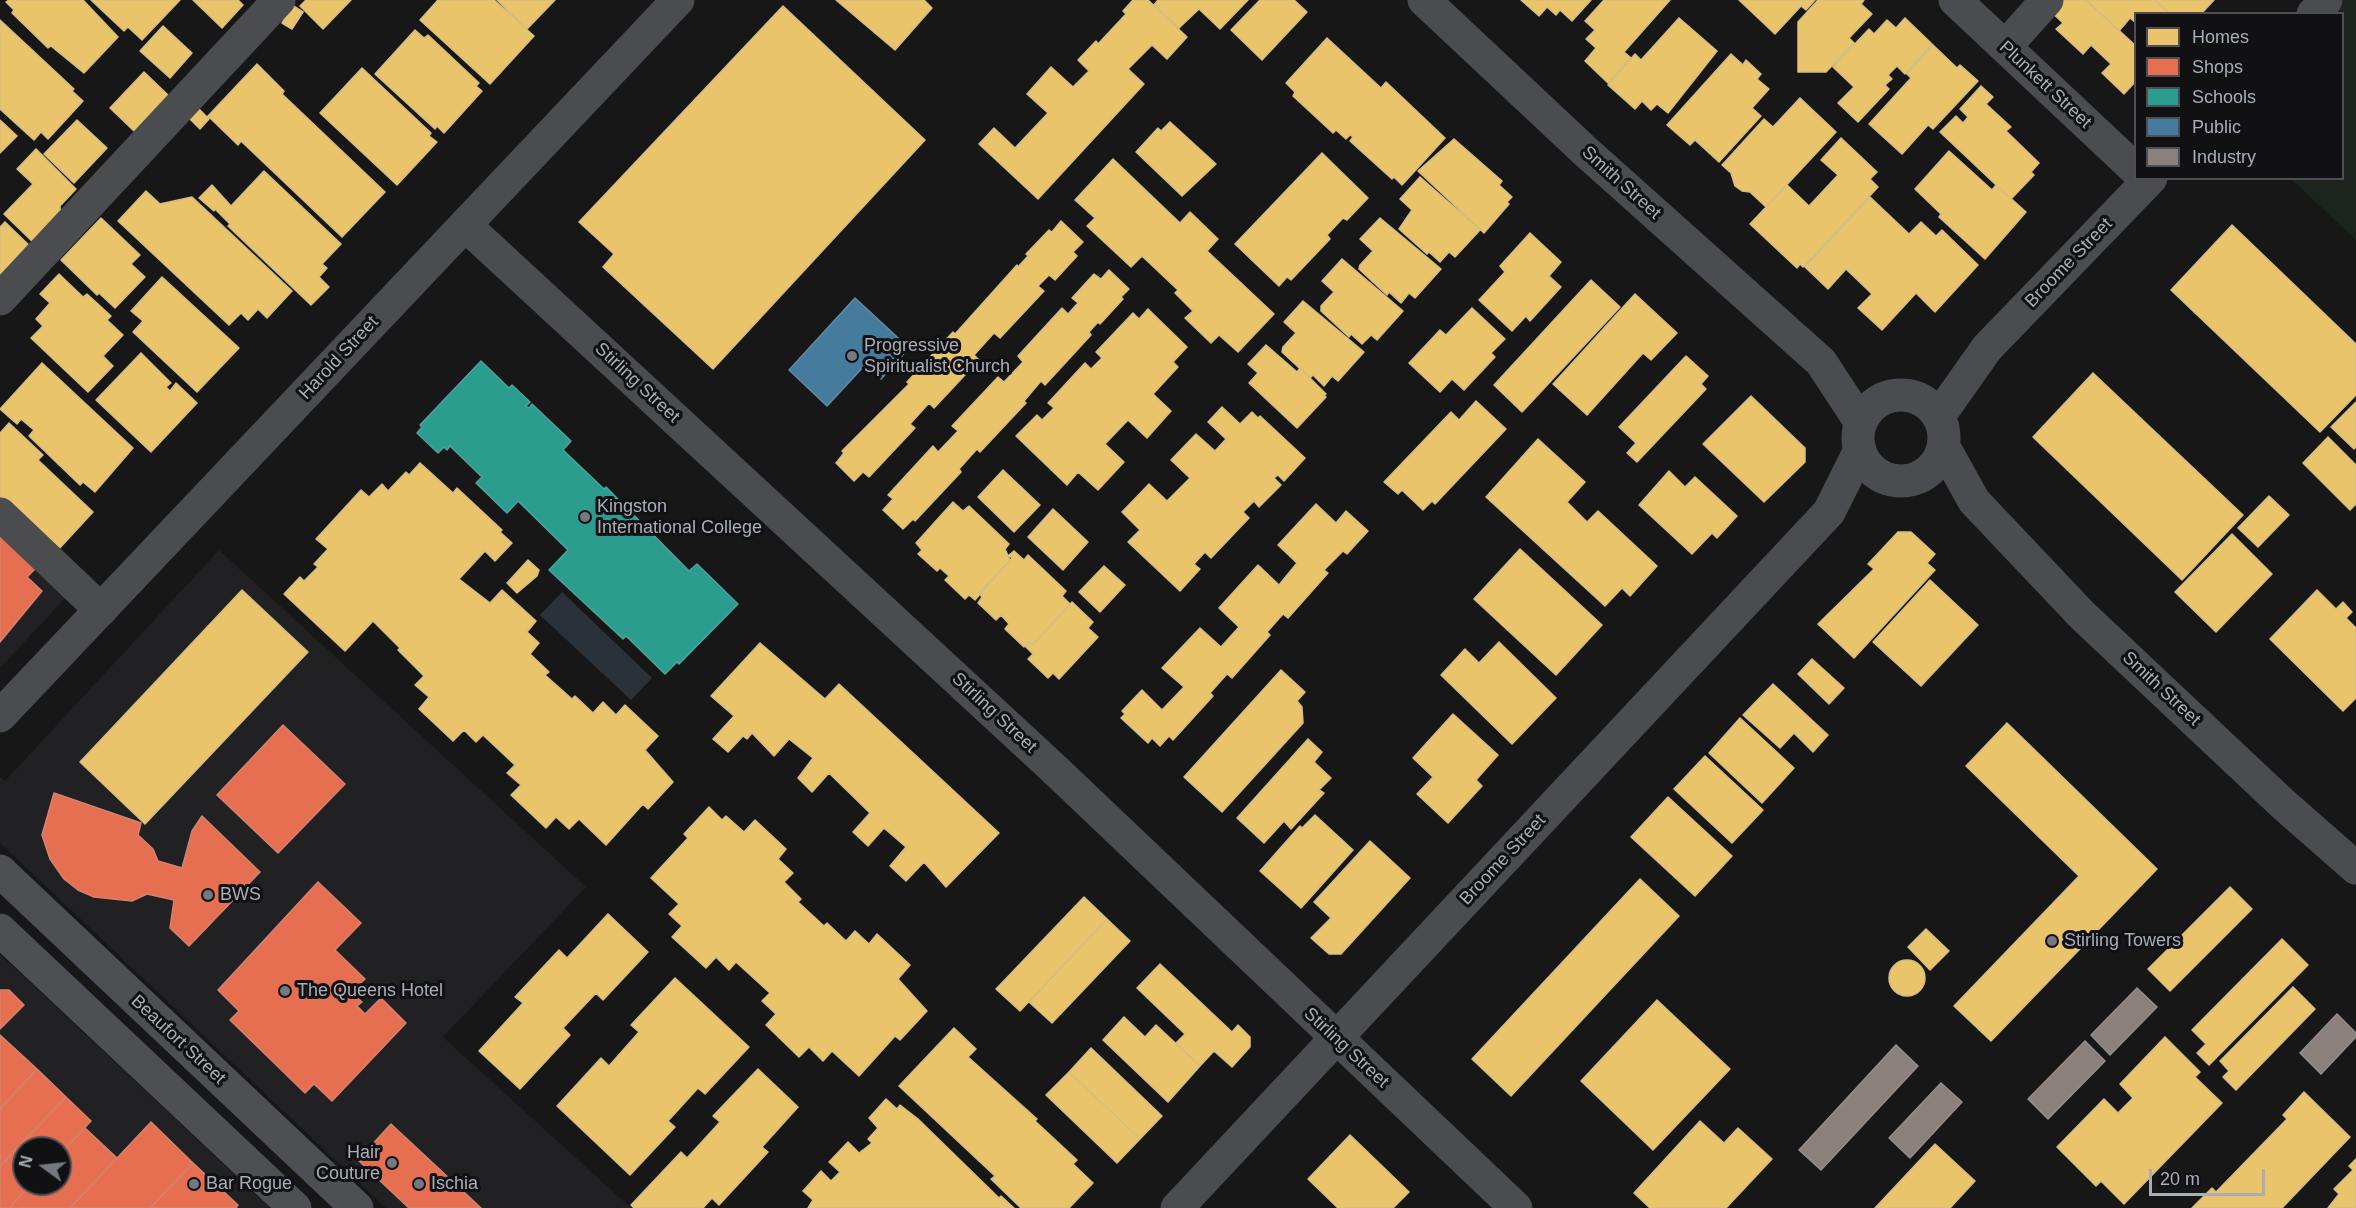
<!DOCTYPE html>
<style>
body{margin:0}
#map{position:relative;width:2356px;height:1208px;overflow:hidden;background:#171717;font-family:Arial,sans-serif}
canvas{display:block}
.legend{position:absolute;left:2134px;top:12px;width:210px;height:168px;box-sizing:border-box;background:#111113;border:2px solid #4d4f55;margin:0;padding:8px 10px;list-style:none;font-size:18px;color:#a8adb8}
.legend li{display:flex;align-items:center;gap:12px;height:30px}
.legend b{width:30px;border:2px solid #4d4f55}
.north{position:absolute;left:12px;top:1136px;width:60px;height:60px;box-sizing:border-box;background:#111113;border:2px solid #4d4f55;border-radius:50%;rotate:285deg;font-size:16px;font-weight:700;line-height:24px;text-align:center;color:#a8adb8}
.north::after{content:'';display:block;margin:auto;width:21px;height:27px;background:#757880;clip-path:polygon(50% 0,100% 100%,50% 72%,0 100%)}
.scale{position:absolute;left:2149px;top:1169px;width:116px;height:27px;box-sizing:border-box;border:3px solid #a8adb8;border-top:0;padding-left:8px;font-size:18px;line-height:21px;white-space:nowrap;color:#a8adb8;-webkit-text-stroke:4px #111113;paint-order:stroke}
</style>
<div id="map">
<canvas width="2356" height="1208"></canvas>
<ul class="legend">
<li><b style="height:16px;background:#e9c46a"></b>Homes</li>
<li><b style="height:16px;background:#e76f51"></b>Shops</li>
<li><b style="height:16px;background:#2a9d8f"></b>Schools</li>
<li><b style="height:16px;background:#457b9d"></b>Public</li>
<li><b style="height:16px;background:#8a817c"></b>Industry</li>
</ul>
<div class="north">N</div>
<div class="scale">20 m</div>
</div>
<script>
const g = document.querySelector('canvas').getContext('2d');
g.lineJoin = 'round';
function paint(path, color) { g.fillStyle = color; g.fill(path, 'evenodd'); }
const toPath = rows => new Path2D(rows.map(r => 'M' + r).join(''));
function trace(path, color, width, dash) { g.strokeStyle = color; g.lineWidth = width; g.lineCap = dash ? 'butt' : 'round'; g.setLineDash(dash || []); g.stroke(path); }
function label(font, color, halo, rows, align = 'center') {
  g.font = font + ' Arial,sans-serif'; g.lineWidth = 6; g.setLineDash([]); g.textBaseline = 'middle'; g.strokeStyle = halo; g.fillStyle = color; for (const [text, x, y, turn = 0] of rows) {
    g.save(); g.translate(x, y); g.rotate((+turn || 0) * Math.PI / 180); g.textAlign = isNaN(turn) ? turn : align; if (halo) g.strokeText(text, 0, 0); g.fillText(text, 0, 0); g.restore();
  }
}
paint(toPath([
 [0,501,83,579,0,668],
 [219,550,586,887,443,1037,631,1208,386,1208,0,843,0,777,5,781],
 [0,955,19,972,270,1208,0,1208],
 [24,1148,60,1148,60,1184,24,1184]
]), '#212123');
paint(toPath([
 [2326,0,2356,0,2356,240,2291,179,2342,178,2342,14,2313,13]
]), '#1d241e');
paint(toPath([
 [562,592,652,678,631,700,540,615]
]), '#2a3239');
const homes = toPath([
 [9,0,83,0,118,37,84,73,51,46,48,48,12,13,14,10,6,2,9,0],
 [91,0,180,0,142,40,128,27,124,31,91,0],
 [193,0,238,0,243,5,222,28,193,0],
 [306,0,351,0,323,29,300,6,306,0],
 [438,0,494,0,534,36,490,84,420,20,438,0],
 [497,0,555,0,527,29,497,0],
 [836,0,924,0,932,8,895,50,836,0],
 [1133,0,1148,0,1187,37,1167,59,1152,45,1128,69,1144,84,1038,199,979,144,994,128,1015,148,1048,113,1027,94,1051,67,1073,87,1089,71,1078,60,1096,41,1098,44,1126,14,1123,11,1133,0],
 [1158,0,1248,0,1220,29,1199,9,1179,28,1154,5,1158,0],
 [1260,0,1294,0,1307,12,1262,60,1231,30,1260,0],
 [1521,0,1591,0,1572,21,1560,10,1556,15,1547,7,1539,16,1521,0],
 [1604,0,1670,0,1624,52,1631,58,1608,83,1585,61,1596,48,1586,39,1595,30,1585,21,1604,0],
 [1739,0,1815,0,1806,10,1801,6,1775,34,1739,0],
 [1818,0,1864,0,1861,4,1872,14,1849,38,1854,43,1826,72,1798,72,1798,22,1818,0],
 [2055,0,2086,0,2136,46,2136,81,2124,94,2102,73,2111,64,2091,45,2083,54,2056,29,2063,23,2047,8,2055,0],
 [2086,0,2155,0,2170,14,2136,14,2136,23,2130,18,2119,31,2086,0],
 [2155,0,2214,0,2201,14,2170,14,2155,0],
 [292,5,303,12,292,29,282,23,292,5],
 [783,6,925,140,713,369,603,267,614,254,579,222,783,6],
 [1679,18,1717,51,1668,113,1657,104,1651,110,1642,101,1635,109,1608,85,1635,54,1641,60,1679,18],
 [1905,18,1932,44,1905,74,1897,66,1888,75,1892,79,1885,85,1889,89,1858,122,1838,103,1854,87,1833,67,1869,29,1874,34,1887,20,1896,28,1905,18],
 [0,20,74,89,72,91,83,101,48,139,41,132,34,140,0,109,0,20],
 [163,26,192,53,170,78,140,51,163,26],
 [415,30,424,38,428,35,479,83,476,86,482,91,444,133,437,126,435,129,375,74,415,30],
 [1327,38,1381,88,1386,82,1445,138,1402,185,1394,177,1392,179,1350,141,1353,137,1350,135,1346,139,1336,130,1333,133,1293,96,1295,92,1286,83,1327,38],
 [1933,45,1957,68,1960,65,1978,81,1933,129,1928,125,1902,154,1869,124,1911,78,1907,74,1933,45],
 [1731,54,1743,65,1746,60,1761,74,1757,79,1769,89,1752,108,1761,116,1719,162,1695,140,1690,145,1667,125,1731,54],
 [257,64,284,91,282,94,385,192,342,237,241,141,238,145,208,116,257,64],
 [362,68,431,133,429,136,437,142,397,185,320,113,362,68],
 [144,72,168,95,134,131,110,108,144,72],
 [1981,86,1993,97,1986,104,2011,127,2006,131,2039,163,2031,172,2034,175,2011,199,1940,132,1956,116,1963,123,1968,117,1960,109,1981,86],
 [1800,98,1836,132,1766,207,1750,192,1742,191,1735,186,1731,173,1722,165,1764,119,1773,127,1800,98],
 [196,106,209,119,200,129,187,116,196,106],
 [0,120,17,136,0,153,0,120],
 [77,120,107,148,74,183,44,154,77,120],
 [1170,122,1216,164,1182,196,1136,152,1158,128,1161,131,1170,122],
 [1841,138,1877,172,1870,179,1878,187,1803,267,1800,264,1797,268,1750,224,1787,185,1809,206,1838,175,1821,160,1841,138],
 [1454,139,1502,181,1499,185,1512,197,1507,202,1509,204,1484,233,1418,171,1454,139],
 [36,149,76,189,60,206,61,223,38,247,4,214,33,184,17,169,36,149],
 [1949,151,1992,190,1996,185,2026,212,1985,259,1939,217,1941,214,1915,189,1949,151],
 [1322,153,1368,198,1347,220,1343,218,1327,235,1330,239,1291,280,1287,277,1279,286,1235,244,1322,153],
 [1113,159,1180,223,1190,212,1218,239,1207,251,1274,314,1238,352,1219,335,1211,343,1185,318,1193,311,1175,293,1178,290,1142,256,1131,267,1087,226,1095,218,1075,200,1113,159],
 [264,171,341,244,322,264,327,268,319,277,329,287,311,305,228,226,230,224,215,209,214,211,199,198,212,185,231,206,264,171],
 [1420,177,1480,230,1455,257,1449,252,1440,262,1429,252,1427,254,1399,229,1412,210,1400,199,1420,177],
 [146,191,160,204,192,197,292,291,267,318,258,309,248,320,241,313,229,325,118,221,146,191],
 [1870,197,1909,234,1921,222,1936,236,1942,230,1978,265,1935,312,1916,293,1882,330,1858,308,1872,294,1846,269,1828,289,1805,267,1870,197],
 [101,218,140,255,131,264,145,277,115,308,99,293,97,295,61,260,101,218],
 [1380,218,1441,269,1415,298,1409,293,1401,303,1389,292,1387,295,1359,269,1360,265,1373,251,1360,239,1380,218],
 [1061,221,1083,242,1073,252,1077,256,1055,280,1049,275,1038,286,1044,291,1000,338,994,333,974,355,979,360,934,408,929,403,910,424,915,428,869,477,863,472,854,481,836,463,844,453,842,451,909,384,907,382,953,332,955,334,1017,265,1018,267,1028,256,1026,254,1049,230,1052,232,1061,221],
 [5,222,36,252,0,290,0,227,5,222],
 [2232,225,2356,344,2356,395,2320,432,2171,290,2232,225],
 [1530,233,1561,262,1549,276,1561,287,1530,321,1526,316,1512,331,1479,300,1505,272,1500,266,1530,233],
 [1342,259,1403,311,1377,340,1371,335,1362,344,1351,334,1349,337,1321,311,1321,306,1334,292,1322,281,1342,259],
 [1109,270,1129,289,1121,297,1123,299,1100,324,1098,322,1089,332,1091,335,1045,385,1041,381,1024,401,1026,403,980,452,977,449,959,469,961,472,915,521,913,519,903,529,883,510,893,499,888,495,933,446,938,452,958,431,952,426,998,377,1004,382,1023,362,1018,356,1062,308,1068,314,1078,303,1072,298,1094,274,1101,279,1109,270],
 [59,274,83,297,87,294,111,316,107,320,123,335,103,356,113,366,88,392,31,338,43,326,36,319,50,303,40,294,59,274],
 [162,277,239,348,197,392,133,332,143,321,131,311,162,277],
 [1591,280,1620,307,1522,412,1494,385,1591,280],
 [1635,294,1677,333,1651,360,1643,353,1587,415,1553,384,1635,294],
 [1303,301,1364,352,1338,381,1332,376,1324,386,1313,375,1310,378,1282,352,1283,347,1296,333,1284,322,1303,301],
 [1472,308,1505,339,1491,353,1495,357,1464,390,1452,379,1440,392,1409,363,1440,330,1446,335,1472,308],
 [1148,309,1187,347,1173,362,1178,367,1153,394,1171,411,1147,438,1128,420,1105,444,1124,462,1098,490,1078,472,1067,485,1016,436,1037,415,1042,420,1054,408,1048,403,1085,363,1091,369,1102,358,1096,352,1133,313,1139,319,1148,309],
 [1266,345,1297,372,1300,368,1326,394,1324,396,1326,397,1297,428,1249,383,1258,373,1248,364,1266,345],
 [141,353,171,383,166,387,170,391,176,383,197,403,151,452,96,400,141,353],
 [1686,356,1708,376,1701,384,1706,389,1637,462,1627,453,1636,443,1619,427,1686,356],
 [42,363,133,448,95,492,83,482,80,485,29,436,34,430,21,419,17,424,0,409,42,363],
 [2093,373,2243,515,2182,580,2033,437,2093,373],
 [1751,396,1805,448,1805,462,1764,502,1703,444,1751,396],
 [1476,401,1506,429,1435,504,1432,501,1423,510,1402,490,1398,494,1384,482,1451,412,1459,420,1476,401],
 [2356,402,2356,447,2354,449,2331,427,2356,402],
 [1222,407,1240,424,1252,412,1258,418,1260,416,1305,458,1284,481,1278,475,1274,478,1281,485,1259,507,1254,501,1243,512,1249,518,1211,558,1205,552,1194,564,1200,569,1180,591,1128,542,1140,530,1122,512,1149,484,1167,501,1190,478,1171,460,1196,434,1215,451,1226,439,1208,422,1222,407],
 [9,423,43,455,38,460,93,512,57,551,0,497,0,433,9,423],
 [2328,437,2356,465,2356,504,2350,510,2303,463,2328,437],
 [1538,439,1585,482,1567,502,1587,522,1598,511,1657,566,1630,596,1622,588,1605,606,1486,497,1538,439],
 [420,463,453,493,457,488,502,530,500,532,512,543,495,561,485,551,459,579,490,603,502,590,536,621,527,632,539,643,530,654,549,672,545,675,572,699,575,696,593,713,603,702,616,715,625,705,658,736,645,750,673,782,648,809,643,804,606,845,579,819,569,829,556,817,546,828,511,795,521,785,507,773,515,765,483,735,476,742,464,730,453,741,419,709,429,697,415,685,424,676,398,650,400,648,373,621,345,651,284,594,300,577,304,581,318,567,314,564,328,549,316,539,361,490,369,497,382,484,388,491,406,472,409,475,420,463],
 [1003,470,1040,505,1014,532,978,497,1003,470],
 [1669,471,1685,487,1695,477,1737,516,1717,538,1712,533,1692,554,1639,505,1669,471],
 [2269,496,2289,515,2258,547,2238,528,2269,496],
 [953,502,963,511,969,506,1009,544,1005,549,1010,560,975,600,969,595,965,599,945,580,949,576,940,568,937,571,918,554,922,550,916,543,953,502],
 [1316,504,1336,523,1346,511,1368,531,1347,554,1343,551,1324,570,1328,573,1288,618,1283,614,1267,632,1270,635,1232,678,1227,674,1210,693,1213,696,1173,740,1169,736,1160,746,1152,738,1148,743,1121,718,1125,714,1122,711,1142,690,1162,710,1184,687,1162,668,1200,628,1221,647,1239,627,1219,608,1258,565,1279,585,1297,563,1278,545,1316,504],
 [1053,509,1088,542,1063,570,1028,537,1053,509],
 [1898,532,1911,532,1935,554,1927,563,1935,570,1854,658,1818,624,1874,569,1868,564,1898,532],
 [2232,534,2272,574,2216,632,2175,592,2232,534],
 [1520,549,1602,625,1556,675,1474,599,1520,549],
 [1014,551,1024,560,1028,555,1066,591,1062,596,1070,604,1033,645,1029,641,1024,647,1005,629,1009,624,1001,615,996,620,978,603,982,597,979,593,1012,558,1009,555,1014,551],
 [528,560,539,570,537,576,517,593,507,583,528,560],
 [1104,566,1125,585,1100,612,1079,592,1104,566],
 [1930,580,1978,625,1921,686,1873,642,1930,580],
 [242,590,308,652,145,824,80,762,242,590],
 [2317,590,2336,609,2343,602,2352,612,2346,618,2356,628,2356,698,2343,711,2270,639,2317,590],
 [1072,602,1093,622,1088,628,1098,637,1059,679,1053,673,1048,678,1028,659,1033,654,1026,647,1030,642,1033,645,1072,602],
 [1499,642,1556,698,1512,744,1441,675,1465,649,1479,663,1499,642],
 [760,643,825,699,839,684,999,833,946,887,924,862,906,881,890,866,906,847,884,828,868,846,853,832,870,813,829,773,812,792,798,778,813,758,789,739,774,756,752,733,747,739,743,736,728,752,713,739,734,716,711,696,760,643],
 [1812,659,1844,688,1829,704,1798,674,1812,659],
 [1281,670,1305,692,1297,701,1302,707,1303,723,1222,812,1184,777,1281,670],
 [1773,684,1828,735,1813,752,1794,733,1780,748,1743,715,1773,684],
 [1453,714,1498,755,1476,780,1482,786,1448,823,1417,794,1433,777,1413,758,1453,714],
 [1740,718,1794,768,1762,803,1709,753,1740,718],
 [2007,723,2157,869,1991,1041,1954,1006,2079,876,1966,766,2007,723],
 [1308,739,1322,752,1314,762,1331,778,1319,790,1324,793,1291,829,1284,821,1264,843,1237,818,1308,739],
 [1705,756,1763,810,1732,843,1674,789,1705,756],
 [1668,797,1732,856,1695,896,1631,837,1668,797],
 [709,807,722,820,726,816,744,832,755,820,786,849,778,859,793,873,784,882,801,899,798,902,824,926,827,923,846,941,855,931,869,944,877,934,910,965,898,979,927,1011,900,1040,895,1036,859,1076,832,1051,823,1061,809,1047,799,1057,766,1025,776,1014,762,1001,770,993,736,962,729,970,716,957,706,968,672,937,682,926,669,914,679,904,651,878,688,838,684,834,709,807],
 [1315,815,1353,850,1301,908,1260,871,1300,826,1302,828,1315,815],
 [1370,841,1410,878,1341,954,1329,954,1311,938,1331,918,1314,902,1370,841],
 [1640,879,1679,916,1511,1096,1472,1059,1640,879],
 [2230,887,2252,909,2170,991,2148,969,2230,887],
 [1084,897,1107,919,1020,1011,996,989,1084,897],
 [608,914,648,952,603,1000,596,993,563,1028,570,1035,520,1089,479,1051,523,1003,515,997,559,950,567,958,608,914],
 [1107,919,1130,941,1052,1023,1029,1002,1107,919],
 [1926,929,1949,951,1930,970,1908,947,1926,929],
 [2282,939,2308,965,2209,1065,2197,1053,2206,1044,2192,1030,2282,939],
 '1889 978a18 18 0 1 1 36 0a18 18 0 1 1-36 0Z',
 [1160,964,1232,1032,1238,1025,1250,1037,1250,1047,1232,1067,1214,1051,1200,1066,1176,1043,1185,1034,1137,988,1160,964],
 [675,978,749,1047,705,1094,698,1088,668,1121,675,1127,630,1175,557,1106,601,1058,609,1066,639,1032,631,1025,675,978],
 [2293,987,2315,1009,2236,1090,2223,1077,2229,1071,2220,1061,2293,987],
 [1657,1000,1730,1069,1653,1150,1581,1081,1657,1000],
 [1124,1017,1145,1037,1156,1025,1200,1066,1168,1102,1103,1040,1124,1017],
 [954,1028,976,1049,968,1057,1037,1119,1035,1121,1077,1160,1073,1164,1093,1183,1069,1208,1021,1208,991,1179,995,1176,899,1086,954,1028],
 [2165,1037,2200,1072,2195,1077,2222,1103,2124,1204,2101,1181,2096,1186,2057,1147,2104,1099,2118,1113,2133,1098,2120,1084,2165,1037],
 [1091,1048,1162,1116,1140,1139,1069,1072,1091,1048],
 [758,1069,798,1107,762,1147,768,1152,719,1205,712,1198,703,1208,634,1208,631,1205,681,1152,687,1158,720,1122,713,1116,758,1069],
 [1069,1072,1140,1139,1117,1163,1046,1095,1069,1072],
 [2304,1092,2350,1137,2282,1208,2192,1208,2212,1188,2216,1192,2287,1119,2283,1115,2304,1092],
 [886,1099,897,1109,900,1105,918,1119,999,1198,1001,1196,1014,1208,808,1208,813,1200,803,1191,821,1171,831,1181,840,1172,829,1162,848,1142,859,1153,872,1143,868,1139,878,1128,869,1118,886,1099],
 [1700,1121,1724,1143,1738,1128,1772,1159,1726,1208,1650,1208,1634,1193,1700,1121],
 [1350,1135,1409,1192,1393,1208,1338,1208,1308,1179,1350,1135],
 [1935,1144,1975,1181,1950,1208,1875,1208,1935,1144],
 [2356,1159,2356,1208,2328,1208,2339,1194,2334,1189,2353,1170,2349,1166,2356,1159]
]);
paint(homes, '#e9c46a');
trace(homes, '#d6bd81', 1.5);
const shops = toPath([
 [0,533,37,567,27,577,42,591,0,642,0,533],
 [283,725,345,784,278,853,217,795,283,725],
 [54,793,141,823,138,835,153,849,158,861,182,868,192,831,202,816,260,872,189,946,170,928,174,900,147,894,132,901,94,897,78,890,64,879,50,859,42,835,54,793],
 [318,882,361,923,335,950,365,979,351,992,362,1002,357,1006,365,1014,381,998,406,1023,332,1101,314,1084,305,1093,230,1020,239,1011,218,990,318,882],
 [0,990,9,990,24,1005,0,1029,0,990],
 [0,1035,37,1069,0,1109,0,1035],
 [37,1069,66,1097,0,1166,0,1109,37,1069],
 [66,1097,91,1121,60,1154,60,1148,24,1148,24,1184,32,1184,9,1208,0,1208,0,1166,66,1097],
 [151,1122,193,1163,150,1208,70,1208,151,1122],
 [391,1124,481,1208,409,1208,358,1160,391,1124],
 [85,1128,117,1158,70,1208,9,1208,32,1184,60,1184,60,1154,85,1128],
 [193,1163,238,1205,236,1208,150,1208,193,1163]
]);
paint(shops, '#e76f51');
trace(shops, '#d48270', 1.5);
const schools = toPath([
 [481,361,509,388,512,385,530,402,526,406,529,408,532,404,571,441,563,450,604,489,606,487,689,571,697,564,738,604,679,664,677,662,665,674,626,636,623,639,549,570,568,550,518,501,507,513,476,483,482,477,450,446,447,450,444,447,438,453,417,433,422,427,420,425,481,361]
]);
paint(schools, '#2a9d8f');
trace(schools, '#50a29b', 1.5);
const public = toPath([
 [855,298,909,348,881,379,866,364,827,406,789,370,855,298]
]);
paint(public, '#457b9d');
trace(public, '#638aa5', 1.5);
const industry = toPath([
 [2137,988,2157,1007,2110,1055,2091,1035,2137,988],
 [2337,1014,2356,1033,2356,1037,2321,1074,2300,1053,2337,1014],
 [2085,1041,2105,1061,2048,1119,2028,1099,2085,1041],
 [1896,1045,1918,1066,1821,1170,1799,1150,1896,1045],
 [1941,1083,1962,1102,1910,1158,1889,1138,1941,1083]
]);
paint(industry, '#8a817c');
trace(industry, '#938e8e', 1.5);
trace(toPath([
 [1424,0,1585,151,1821,362,1861,423],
 [1955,0,2136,170],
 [2313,14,2326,0],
 [2005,47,2047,0],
 [465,225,1052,767,1516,1208],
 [0,299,279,0],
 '1858 438a43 43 0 1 1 86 0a43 43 0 1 1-86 0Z',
 [1939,416,1987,348,2151,178],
 [1944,447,1974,501,2082,615,2283,804,2356,868],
 [0,514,101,610],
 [0,716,678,0],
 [1177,1208,1829,512,1860,450]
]), '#4b4c50', 33);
trace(toPath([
 [0,871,357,1208],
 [0,930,295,1208]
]), '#4d4f52', 33);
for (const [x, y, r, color] of [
 [852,356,6,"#757880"],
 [585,517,6,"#757880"],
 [208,895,6,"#757880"],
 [2052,941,6,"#757880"],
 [285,991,6,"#757880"],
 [392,1163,6,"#757880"],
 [194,1184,6,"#757880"],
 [419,1184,6,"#757880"]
]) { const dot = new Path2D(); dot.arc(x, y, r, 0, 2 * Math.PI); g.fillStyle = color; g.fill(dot); trace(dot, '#111113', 2); }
label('18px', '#a8adb8', '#111113', [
 ["Plunkett Street",2045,85,43],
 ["Smith Street",1621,183,42],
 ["Broome Street",2069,263,-46],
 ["Harold Street",339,358,-47],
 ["Stirling Street",637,383,43],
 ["Smith Street",2161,689,43],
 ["Stirling Street",994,713,43],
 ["Broome Street",1503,860,-47],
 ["Beaufort Street",178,1040,43],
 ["Stirling Street",1346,1048,43]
]);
label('18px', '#a8adb8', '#111113', [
 ["Progressive",864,346],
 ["Spiritualist Church",864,367],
 ["Kingston",597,507],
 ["International College",597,528],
 ["BWS",220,895],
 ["Stirling Towers",2064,941],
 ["The Queens Hotel",297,991],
 ["Hair",380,1153,"right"],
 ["Couture",380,1174,"right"],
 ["Bar Rogue",206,1184],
 ["Ischia",431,1184]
], 'left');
</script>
